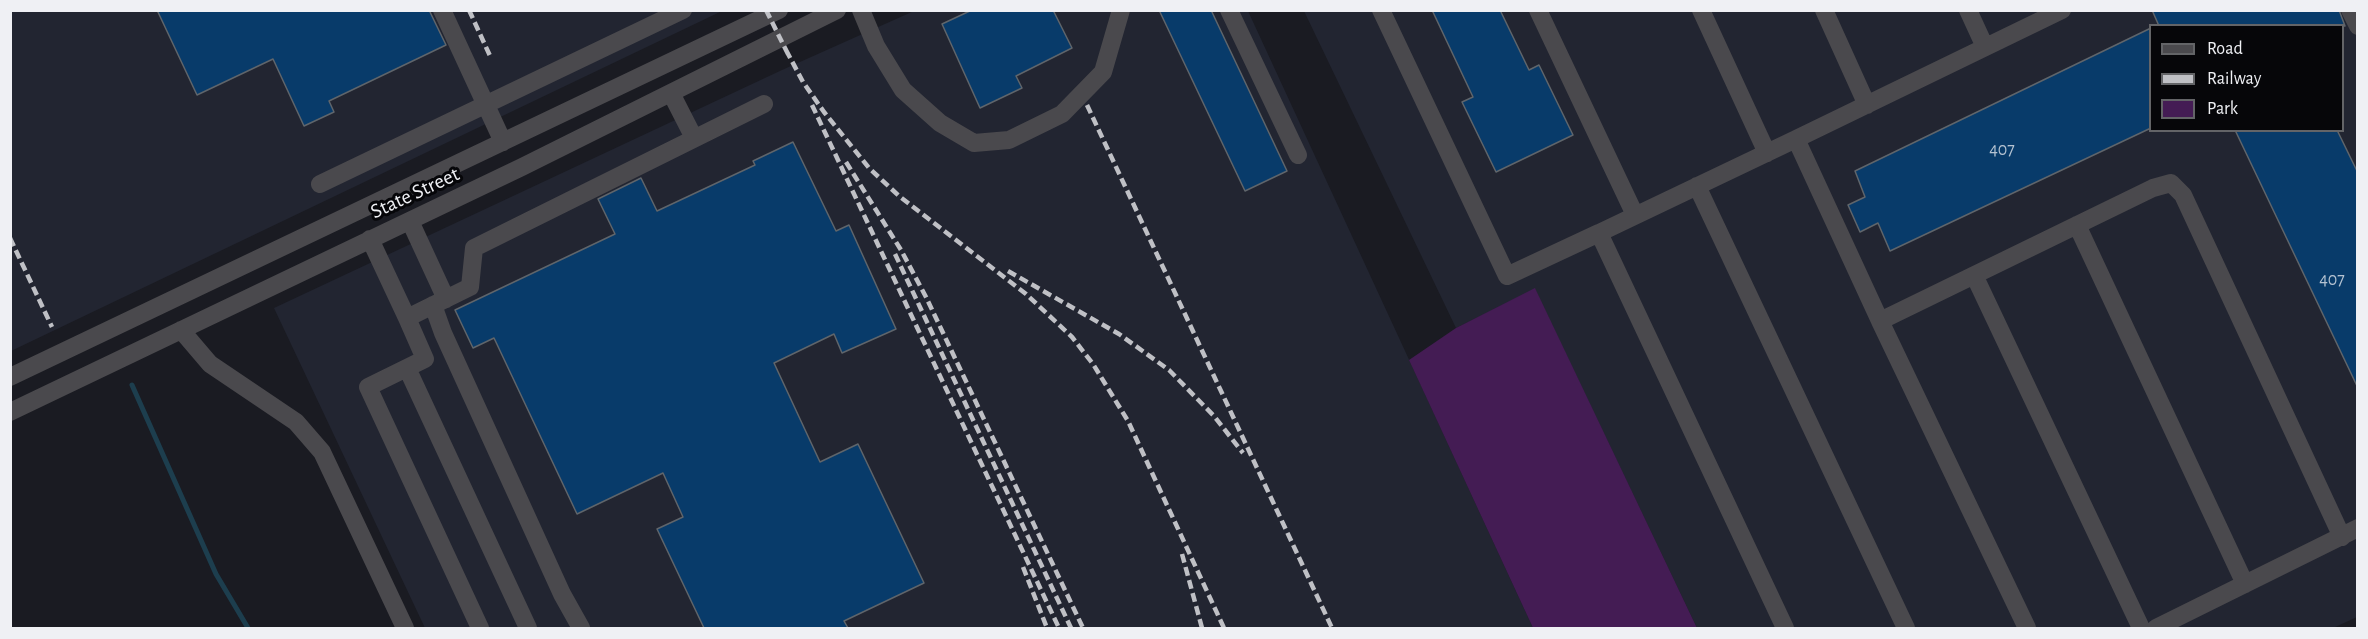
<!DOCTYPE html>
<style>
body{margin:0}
#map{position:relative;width:2368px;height:639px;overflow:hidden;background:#1a1b22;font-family:"Alegreya Sans",sans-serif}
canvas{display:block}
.frame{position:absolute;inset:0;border:12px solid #eff0f4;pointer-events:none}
.legend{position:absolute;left:2149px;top:24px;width:195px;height:108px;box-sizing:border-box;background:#060609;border:2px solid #636467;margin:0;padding:8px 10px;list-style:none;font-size:18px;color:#eff0f4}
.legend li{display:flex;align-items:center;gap:12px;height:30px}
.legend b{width:30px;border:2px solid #636467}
</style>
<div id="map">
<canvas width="2368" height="639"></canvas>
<div class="frame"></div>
<ul class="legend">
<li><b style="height:8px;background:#4a494d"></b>Road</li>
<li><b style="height:8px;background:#bfc0c5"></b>Railway</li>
<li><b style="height:16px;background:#441c54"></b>Park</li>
</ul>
</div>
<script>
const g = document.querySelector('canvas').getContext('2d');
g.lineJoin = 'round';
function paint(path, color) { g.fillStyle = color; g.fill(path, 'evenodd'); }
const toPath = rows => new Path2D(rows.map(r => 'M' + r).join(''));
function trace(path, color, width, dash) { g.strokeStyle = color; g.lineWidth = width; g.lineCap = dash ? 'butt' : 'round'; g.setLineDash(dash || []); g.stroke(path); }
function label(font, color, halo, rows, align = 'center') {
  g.font = font + ' "Alegreya Sans",sans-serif'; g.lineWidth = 6; g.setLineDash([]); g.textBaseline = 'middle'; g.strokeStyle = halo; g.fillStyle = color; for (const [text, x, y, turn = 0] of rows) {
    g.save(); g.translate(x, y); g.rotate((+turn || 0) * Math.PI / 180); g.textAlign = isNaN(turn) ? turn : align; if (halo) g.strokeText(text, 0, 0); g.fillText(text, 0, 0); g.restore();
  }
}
paint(toPath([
 [11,11,722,11,11,351],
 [914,11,1248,11,1533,628,425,628,274,308,782,70],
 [1304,11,2357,11,2357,617,2333,628,1697,628,1535,289,1456,328],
 [2150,26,2342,26,2342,130,2150,130]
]), '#222531');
paint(toPath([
 [1535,288,1697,628,1533,628,1409,360,1456,328]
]), '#441c54');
trace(toPath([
 [132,385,216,574,248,628]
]), '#1d3e4e', 5);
const building = toPath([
 [157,10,429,10,446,45,329,101,334,112,304,126,273,59,197,95,157,10],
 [972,10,1053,10,1072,48,1016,76,1022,88,980,108,942,24,972,10],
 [1159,10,1211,10,1287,171,1245,191,1159,10],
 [1432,10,1500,10,1529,70,1539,65,1573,135,1496,172,1462,102,1473,97,1432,10],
 [2152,10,2339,10,2345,26,2159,26,2152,10],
 [2151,28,2151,128,1890,251,1878,223,1860,232,1848,205,1865,197,1855,171,2151,28],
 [2235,130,2337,130,2358,173,2358,388,2235,130],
 [793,142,836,231,849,225,896,329,842,353,834,334,774,363,820,462,858,444,924,583,844,621,848,628,704,628,657,529,683,517,663,473,577,514,494,338,473,348,455,310,615,234,598,199,641,178,657,211,755,165,753,161,793,142]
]);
paint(building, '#083b6a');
trace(building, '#5f656b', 1.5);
trace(toPath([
 [442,10,503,142],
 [861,10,876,46,903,90,940,123,974,143,1009,140,1062,114,1103,72,1121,10],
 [1229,10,1298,155],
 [1381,10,1507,276,1599,233,1785,628],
 [1538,10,1635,215],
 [1701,10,1767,153],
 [1824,10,1867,105],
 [1968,10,1985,47],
 [2350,10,2358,26],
 [671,93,694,138],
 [1796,139,2062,10],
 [320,184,683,10],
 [1697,186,1906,628],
 [410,221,446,299],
 [2077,225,2245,584],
 [1599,233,1796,139,1880,321,2153,188,2171,183,2183,195,2342,537],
 [370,239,407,318,470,287,474,248,764,104],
 [1975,277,2141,628],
 [433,305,443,333,562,594,581,628],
 [407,318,425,359,368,387,480,628],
 [1880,321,2027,628],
 [181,330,210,364,296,422,322,452,405,628],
 [407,368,528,628],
 [10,377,779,10],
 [10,412,522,167,837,10],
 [2156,628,2358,528]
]), '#4a494d', 18);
trace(toPath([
 [469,10,491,58],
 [766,10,789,56],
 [786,50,803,82,824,112,869,168,899,196,1026,294,1072,337,1093,364,1128,421,1224,628],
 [812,105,1059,628],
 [1087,105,1332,628],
 [846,162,901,250,926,297,1083,628],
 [10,238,52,327],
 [895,254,1071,628],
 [1008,271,1119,334,1169,370,1214,416,1243,453],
 [1182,554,1202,628],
 [1023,567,1047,628]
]), '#bfc0c5', 4.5, [9, 4.5]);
label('18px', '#b5c3d2', null, [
 ["407",2002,150],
 ["407",2332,280]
]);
label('21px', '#eff0f4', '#060609', [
 ["State Street",415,193,-25]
]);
</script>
